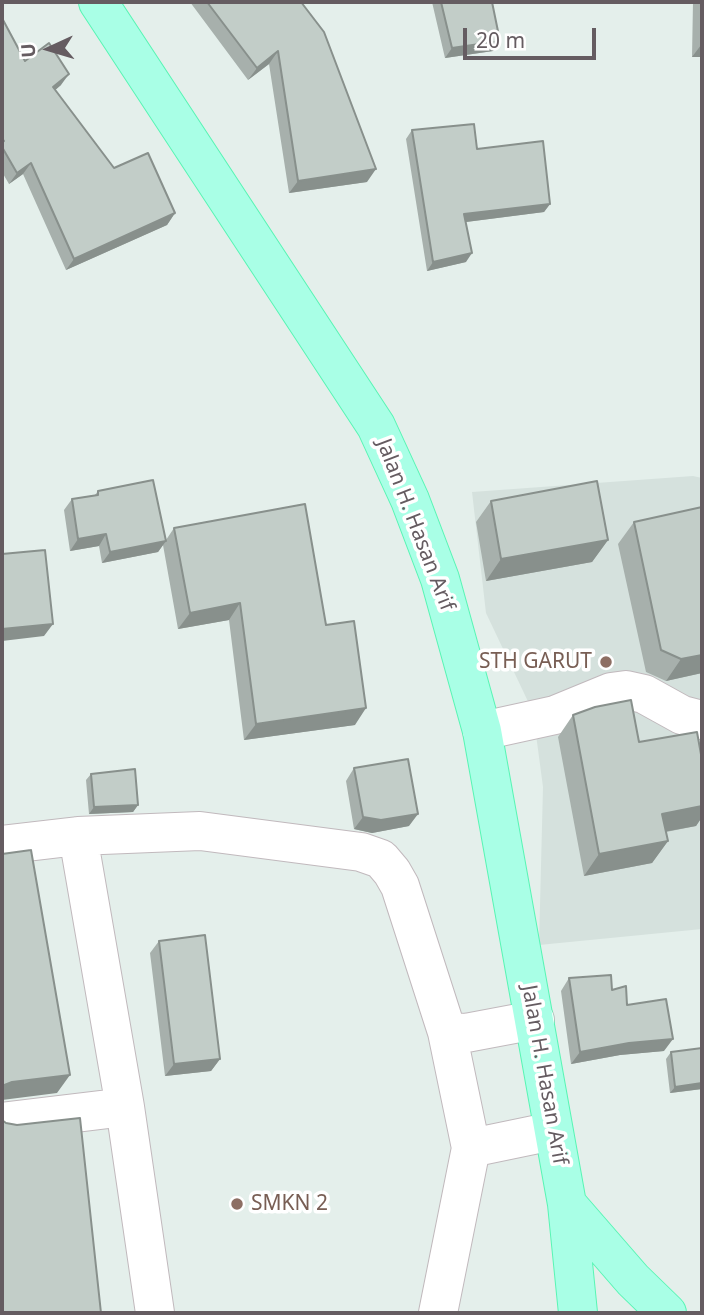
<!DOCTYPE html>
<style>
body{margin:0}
#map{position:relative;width:704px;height:1315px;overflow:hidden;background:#e4efeb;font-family:"Noto Sans",sans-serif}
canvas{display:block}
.frame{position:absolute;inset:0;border:4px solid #655c61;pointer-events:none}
.north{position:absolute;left:14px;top:14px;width:70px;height:70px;-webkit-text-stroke:5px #fff;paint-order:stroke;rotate:266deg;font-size:19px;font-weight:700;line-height:28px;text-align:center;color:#655c61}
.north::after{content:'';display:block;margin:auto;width:24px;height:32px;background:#655c61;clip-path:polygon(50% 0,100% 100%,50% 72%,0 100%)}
.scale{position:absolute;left:463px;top:28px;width:133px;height:32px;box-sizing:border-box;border:4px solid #655c61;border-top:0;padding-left:9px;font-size:21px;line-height:24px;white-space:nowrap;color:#655c61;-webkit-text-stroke:5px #fff;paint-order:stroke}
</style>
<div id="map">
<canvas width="704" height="1315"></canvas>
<div class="frame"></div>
<div class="north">U</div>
<div class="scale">20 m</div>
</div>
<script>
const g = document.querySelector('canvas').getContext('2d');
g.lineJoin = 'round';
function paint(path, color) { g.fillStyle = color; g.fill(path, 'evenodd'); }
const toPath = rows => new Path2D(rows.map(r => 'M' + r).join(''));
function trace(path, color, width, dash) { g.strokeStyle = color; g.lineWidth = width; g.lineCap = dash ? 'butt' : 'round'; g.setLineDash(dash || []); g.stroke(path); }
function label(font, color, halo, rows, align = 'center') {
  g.font = font + ' "Noto Sans",sans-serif'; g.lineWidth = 7; g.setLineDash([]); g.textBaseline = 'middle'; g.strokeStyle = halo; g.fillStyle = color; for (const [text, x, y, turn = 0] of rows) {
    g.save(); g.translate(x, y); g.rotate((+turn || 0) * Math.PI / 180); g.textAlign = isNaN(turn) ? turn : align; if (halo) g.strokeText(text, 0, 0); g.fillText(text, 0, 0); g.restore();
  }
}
paint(toPath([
 [693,476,702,478,702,929,539,945,543,787,533,712,486,613,472,492]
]), '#d5e1dd');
const minor = toPath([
 [482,731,555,715,611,692,626,690,644,694,682,715,702,720],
 [78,836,125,1107],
 [2,845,78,836,200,831,361,852,381,859,392,872,400,886,447,1032,471,1148,438,1313],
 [447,1032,466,1033,535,1020],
 [2,1122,125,1107,155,1313],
 [471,1148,553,1131]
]);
const major = toPath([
 [98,2,376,426,410,500,440,579,482,731,567,1204,578,1313],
 [567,1204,633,1280,667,1313]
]);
trace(minor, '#c1b9bd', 40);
trace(major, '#58f5b4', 40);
trace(minor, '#fff', 38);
trace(major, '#a9ffe6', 38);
paint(toPath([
 [190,2,301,2,367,182,289,193,269,64,248,80],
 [432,2,492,2,493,51,445,58],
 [693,2,702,2,702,57,692,57],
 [2,18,25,61,61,85,55,90,114,168,175,213,167,225,66,270,23,174,9,184,2,172],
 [412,130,477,149,550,204,544,212,466,222,466,262,427,271,406,139],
 [98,491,166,540,174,528,326,625,355,725,244,740,229,620,178,629,163,545,158,552,102,563,99,546,70,551,64,510,72,499,95,495],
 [491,501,608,540,592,562,486,581,476,522],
 [634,522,702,673,666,681,646,672,618,544],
 [573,715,639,742,702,760,702,817,696,826,666,832,668,841,652,863,584,876,558,737],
 [354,768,409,826,372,833,354,829,346,781],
 [91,774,138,805,133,812,89,814,86,780],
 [159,941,220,1059,211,1071,165,1076,150,953],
 [569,978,612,990,627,1005,664,1051,620,1055,571,1064,561,991],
 [702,1048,702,1089,670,1093,666,1059,671,1052]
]), '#a7b0ac');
paint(toPath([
 [500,41,493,51,445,58,452,48],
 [701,45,702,45,702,57,692,57],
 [278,51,269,64,248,80,257,68],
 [69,74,61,85,45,99,53,87],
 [31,163,23,174,9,184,17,173],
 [376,169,367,182,289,193,298,181],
 [550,204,544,212,458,223,464,214],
 [175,213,167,225,66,270,74,259],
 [472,253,466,262,427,271,433,262],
 [106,534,99,546,70,551,78,539],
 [608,540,592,562,486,581,501,559],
 [166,541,158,552,102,563,110,552],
 [240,603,229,620,178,629,190,613],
 [53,624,44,636,2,641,2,629],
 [702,655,702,673,666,681,681,659],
 [366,708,355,725,244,740,256,724],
 [138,805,133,812,89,814,94,807],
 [702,806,702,817,696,826,647,835,662,814],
 [418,814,409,826,372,833,354,829,363,817],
 [668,841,652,863,584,876,599,854],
 [673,1039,664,1051,620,1055,571,1064,580,1052,629,1043],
 [220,1059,211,1071,165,1076,174,1064],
 [70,1075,57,1093,2,1100,2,1086,12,1082],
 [702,1083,702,1089,670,1093,675,1087]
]), '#88908c');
const building = toPath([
 [207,2,301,2,324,32,376,169,298,181,278,51,257,68,207,2],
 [441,2,492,2,500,41,452,48,441,2],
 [701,2,702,2,702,45,701,45,701,2],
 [2,18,25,61,49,43,69,74,53,87,114,168,148,153,175,213,74,259,31,163,17,173,2,147,2,142,4,141,2,138,2,18],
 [474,124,477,149,543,141,550,204,464,214,472,253,433,262,412,130,474,124],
 [153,480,166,541,110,552,106,534,78,539,72,499,98,495,98,491,153,480],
 [597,481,608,540,501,559,491,501,597,481],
 [305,504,326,625,354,621,366,708,256,724,240,603,190,613,174,528,305,504],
 [702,507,702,655,681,659,661,650,634,522,702,507],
 [45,550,53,624,2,629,2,554,45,550],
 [631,700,639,742,697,732,702,760,702,806,662,814,668,841,599,854,573,715,595,707,631,700],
 [408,759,418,814,381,820,363,817,354,768,408,759],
 [135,769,138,805,94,807,91,774,135,769],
 [31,850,70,1075,12,1082,2,1086,2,854,31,850],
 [205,935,220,1059,174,1064,159,941,205,935],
 [611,975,612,990,626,986,627,1005,666,999,673,1039,629,1043,580,1052,569,978,611,975],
 [702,1048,702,1083,675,1087,671,1052,702,1048],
 [80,1118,101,1313,2,1313,2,1120,6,1123,17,1125,80,1118]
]);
paint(building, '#c2cdc8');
trace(building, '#88908c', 2);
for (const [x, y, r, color] of [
 [606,662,7,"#8d6e63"],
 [237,1204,7,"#8d6e63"]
]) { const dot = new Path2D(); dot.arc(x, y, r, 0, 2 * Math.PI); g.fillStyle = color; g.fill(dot); trace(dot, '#fff', 2.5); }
label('21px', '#655c61', '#fff', [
 ["Jalan H. Hasan Arif",415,525,69],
 ["Jalan H. Hasan Arif",544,1075,80]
]);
label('21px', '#785e54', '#fff', [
 ["STH GARUT",592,662],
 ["SMKN 2",251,1204,"left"]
], 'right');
</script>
